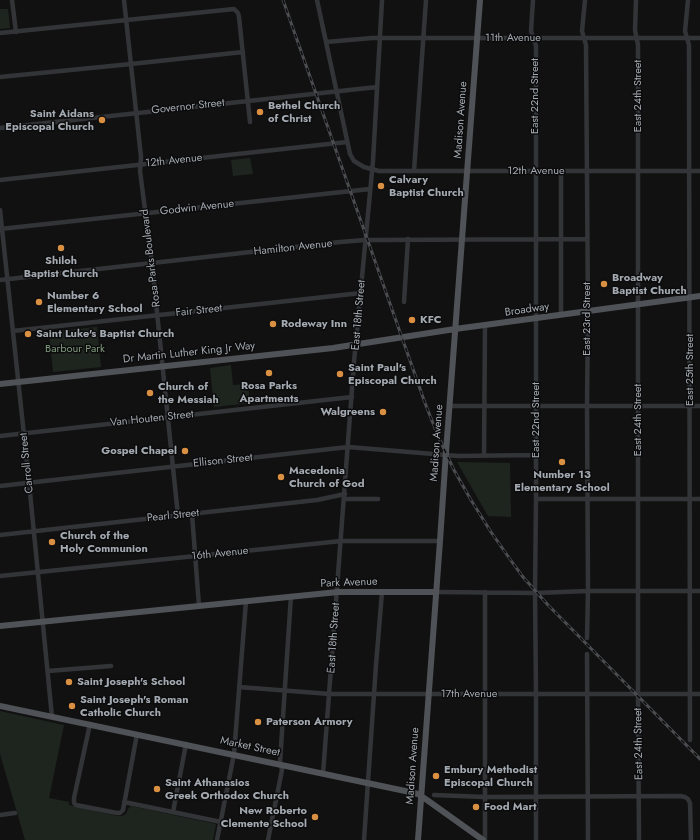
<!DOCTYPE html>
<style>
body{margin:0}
canvas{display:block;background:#111112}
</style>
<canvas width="700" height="840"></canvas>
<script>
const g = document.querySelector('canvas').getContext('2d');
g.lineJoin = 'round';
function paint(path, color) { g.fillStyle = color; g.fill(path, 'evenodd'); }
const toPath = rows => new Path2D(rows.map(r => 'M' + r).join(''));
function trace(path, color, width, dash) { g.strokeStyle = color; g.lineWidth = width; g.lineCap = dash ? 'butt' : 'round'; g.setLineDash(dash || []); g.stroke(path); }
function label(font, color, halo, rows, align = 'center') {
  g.font = font + ' Jost,sans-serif'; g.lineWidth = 3; g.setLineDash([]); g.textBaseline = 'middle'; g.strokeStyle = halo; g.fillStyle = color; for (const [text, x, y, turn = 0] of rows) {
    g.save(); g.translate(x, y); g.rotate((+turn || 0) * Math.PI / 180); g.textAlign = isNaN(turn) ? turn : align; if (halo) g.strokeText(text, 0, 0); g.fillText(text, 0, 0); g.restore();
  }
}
paint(toPath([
 [0,9,8,9,10,28,0,29],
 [250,158,253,174,233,176,231,160],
 [97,327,101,367,53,372,49,332],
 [231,365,233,385,248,384,250,403,214,407,210,368],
 [457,462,510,463,511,517,488,516],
 [0,711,64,725,49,798,69,802,69,805,117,816,122,816,126,814,128,809,131,806,216,824,213,840,25,840,0,754]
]), '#1e241e');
trace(toPath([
 [12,0,16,32],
 [124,0,141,157,140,171,152,264,178,516],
 [317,0,350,154,354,161,364,167,379,171,700,171],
 [533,0,531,31,536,46,536,499,535,591,536,694,536,840],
 [585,0,582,31,586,45,588,312,587,406,588,591,587,638],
 [636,0,635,30,638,45,638,696,639,840],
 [688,0,685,31,689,45,690,740],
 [0,33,234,9,238,13,239,17,250,122],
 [326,42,372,38,700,38],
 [0,77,131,64,243,52],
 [0,128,377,87],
 [414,171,426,0],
 [561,171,561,315],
 [0,180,347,142],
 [0,210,29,482,52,717],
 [0,229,370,189],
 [0,280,340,242,365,240,378,240,587,239],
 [404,302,408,239],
 [13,331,361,293],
 [450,406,700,406],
 [0,436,352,397],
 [484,455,485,326],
 [0,486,348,447,458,456,536,455],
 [345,499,378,499],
 [536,499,700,499],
 [192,514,199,606],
 [0,535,317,500,345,494],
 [0,576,274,548,341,541,440,541],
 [436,592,535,593,588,591,700,591],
 [587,654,588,840],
 [48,671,111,666],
 [239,687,330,694,700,694],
 [90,724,74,798,74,803,76,805,117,813,120,813,123,810,137,734],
 [323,774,354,362,373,161,382,0],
 [434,795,485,797,680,796,685,797,688,799,690,803,691,840],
 [124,802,221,822],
 [173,812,186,744],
 [0,815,15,813],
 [217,840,234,754,246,601],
 [268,840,282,770,280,762,291,596],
 [364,840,376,665,382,592],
 [485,840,485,592]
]), '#333437', 4.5);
trace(toPath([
 [0,384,333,348,455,329,700,296],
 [0,626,338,592,436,592],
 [0,706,410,792,418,794,427,800,483,840],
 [418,840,440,541,446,452,480,0]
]), '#4f5256', 6);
const rail = toPath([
 [283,0,425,403,438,436,454,470,471,500,491,532,512,562,523,577,548,605,700,759]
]);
trace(rail, '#4a4c50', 3);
trace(rail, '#0c0c0d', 1.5, [4.5]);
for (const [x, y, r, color] of [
 [260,112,4,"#d99043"],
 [102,120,4,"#d99043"],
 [381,186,4,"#d99043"],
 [61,248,4,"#d99043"],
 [604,284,4,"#d99043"],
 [39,302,4,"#d99043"],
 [412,320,4,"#d99043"],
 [273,324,4,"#d99043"],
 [28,334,4,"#d99043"],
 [269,373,4,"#d99043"],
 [340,374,4,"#d99043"],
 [150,393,4,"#d99043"],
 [383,412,4,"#d99043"],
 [185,451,4,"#d99043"],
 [562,462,4,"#d99043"],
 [281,477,4,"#d99043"],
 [52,542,4,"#d99043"],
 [69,682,4,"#d99043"],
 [72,706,4,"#d99043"],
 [258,722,4,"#d99043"],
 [436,776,4,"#d99043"],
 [157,789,4,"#d99043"],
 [476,807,4,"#d99043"],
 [315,817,4,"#d99043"]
]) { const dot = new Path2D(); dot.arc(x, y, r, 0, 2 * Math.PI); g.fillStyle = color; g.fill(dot); trace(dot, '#0c0c0d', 1.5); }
label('11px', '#a4aab1', '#0c0c0d', [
 ["11th Avenue",513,38],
 ["East 22nd Street",535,96,-90],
 ["East 24th Street",638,96,-90],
 ["Governor Street",188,107,-6],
 ["Madison Avenue",461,120,-86],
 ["12th Avenue",174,161,-6],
 ["12th Avenue",536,171],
 ["Godwin Avenue",197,208,-6],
 ["Hamilton Avenue",293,248,-6],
 ["Rosa Parks Boulevard",151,258,-97],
 ["Broadway",527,310,-8],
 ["Fair Street",199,311,-6],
 ["East 18th Street",359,315,-85],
 ["East 23rd Street",587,319,-90],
 ["Dr Martin Luther King Jr Way",189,353,-6],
 ["East 25th Street",690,370,-90],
 ["Van Houten Street",152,419,-6],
 ["East 22nd Street",536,420,-90],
 ["East 24th Street",638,420,-90],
 ["Madison Avenue",437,443,-86],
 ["Ellison Street",223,461,-6],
 ["Carroll Street",27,463,-96],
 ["Pearl Street",173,516,-6],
 ["16th Avenue",220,554,-6],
 ["Park Avenue",349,583,-2],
 ["East 18th Street",334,638,-86],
 ["17th Avenue",469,694],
 ["East 24th Street",639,744,-91],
 ["Market Street",250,747,12],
 ["Madison Avenue",413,766,-86]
]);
label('bold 11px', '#a4aab1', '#0c0c0d', [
 ["Bethel Church",268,106],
 ["of Christ",268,119],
 ["Saint Aidans",94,114,"right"],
 ["Episcopal Church",94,127,"right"],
 ["Calvary",389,180],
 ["Baptist Church",389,193],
 ["Shiloh",61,261,"center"],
 ["Baptist Church",61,274,"center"],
 ["Broadway",612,278],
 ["Baptist Church",612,291],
 ["Number 6",47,296],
 ["Elementary School",47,309],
 ["KFC",420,320],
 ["Rodeway Inn",281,324],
 ["Saint Luke's Baptist Church",36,334],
 ["Saint Paul's",348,368],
 ["Episcopal Church",348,381],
 ["Rosa Parks",269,386,"center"],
 ["Apartments",269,399,"center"],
 ["Church of",158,387],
 ["the Messiah",158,400],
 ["Walgreens",375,412,"right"],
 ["Gospel Chapel",177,451,"right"],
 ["Macedonia",289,471],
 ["Church of God",289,484],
 ["Number 13",562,475,"center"],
 ["Elementary School",562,488,"center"],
 ["Church of the",60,536],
 ["Holy Communion",60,549],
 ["Saint Joseph's School",77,682],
 ["Saint Joseph's Roman",80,700],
 ["Catholic Church",80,713],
 ["Paterson Armory",266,722],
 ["Embury Methodist",444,770],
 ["Episcopal Church",444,783],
 ["Saint Athanasios",165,783],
 ["Greek Orthodox Church",165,796],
 ["Food Mart",484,807],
 ["New Roberto",307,811,"right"],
 ["Clemente School",307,824,"right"]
], 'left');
label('11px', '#809a7e', '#0c0c0d', [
 ["Barbour Park",75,349]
]);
</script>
